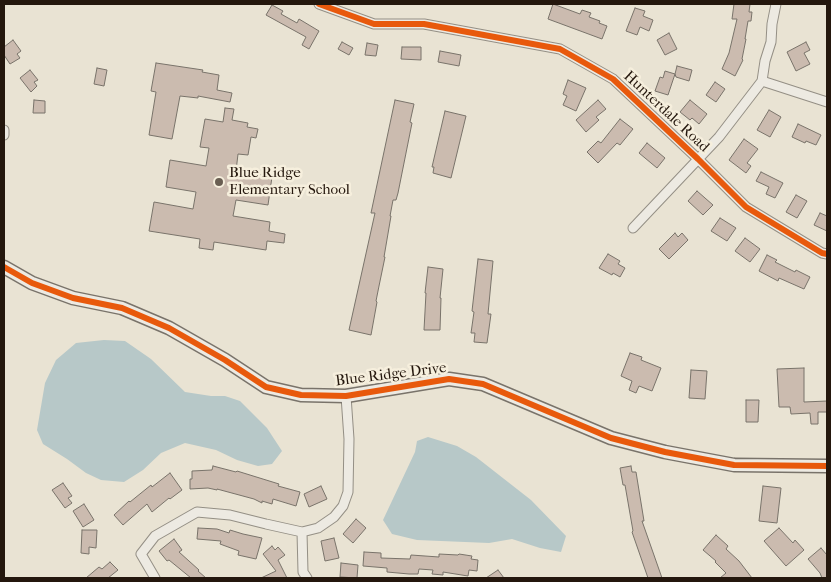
<!DOCTYPE html>
<style>
body{margin:0}
#map{position:relative;width:831px;height:582px;overflow:hidden;background:#e9e3d3;font-family:"IM FELL French Canon",serif}
canvas{display:block}
.frame{position:absolute;inset:0;border:5px solid #24170d;pointer-events:none}
</style>
<div id="map">
<canvas width="831" height="582"></canvas>
<div class="frame"></div>
</div>
<script>
const g = document.querySelector('canvas').getContext('2d');
g.lineJoin = 'round';
function paint(path, color) { g.fillStyle = color; g.fill(path, 'evenodd'); }
const toPath = rows => new Path2D(rows.map(r => 'M' + r).join(''));
function trace(path, color, width, dash) { g.strokeStyle = color; g.lineWidth = width; g.lineCap = dash ? 'butt' : 'round'; g.setLineDash(dash || []); g.stroke(path); }
function label(font, color, halo, rows, align = 'center') {
  g.font = font + ' "IM FELL French Canon",serif'; g.lineWidth = 5; g.setLineDash([]); g.textBaseline = 'middle'; g.strokeStyle = halo; g.fillStyle = color; for (const [text, x, y, turn = 0] of rows) {
    g.save(); g.translate(x, y); g.rotate((+turn || 0) * Math.PI / 180); g.textAlign = isNaN(turn) ? turn : align; if (halo) g.strokeText(text, 0, 0); g.fillText(text, 0, 0); g.restore();
  }
}
paint(toPath([
 [104,340,125,341,151,359,185,392,211,396,225,396,240,401,267,428,282,451,272,464,258,466,237,460,216,450,185,443,161,453,143,470,124,482,101,480,86,473,67,459,43,444,37,430,45,383,56,360,76,343],
 [428,437,457,446,476,457,531,500,566,536,561,552,540,548,512,539,489,543,417,540,392,534,383,520,415,452,417,441]
]), '#b7c8c8');
const building = toPath([
 [553,4,580,14,582,10,591,13,589,17,600,21,599,23,607,26,602,39,548,19,553,4],
 [734,4,750,4,749,12,752,12,751,21,748,21,745,39,746,39,742,59,743,60,735,76,722,69,729,53,737,19,732,19,734,4],
 [272,5,283,11,281,14,297,23,299,19,319,31,309,49,302,45,306,37,266,15,272,5],
 [635,8,645,11,643,16,653,20,649,31,640,27,637,35,626,31,635,8],
 [669,33,677,49,665,55,657,40,669,33],
 [13,40,21,51,17,54,20,58,10,64,4,55,4,47,13,40],
 [342,42,353,48,349,55,338,49,342,42],
 [806,42,810,50,804,53,810,64,796,71,787,52,806,42],
 [367,43,378,45,376,56,365,55,367,43],
 [402,47,421,47,421,60,401,59,402,47],
 [440,51,461,55,459,66,438,62,440,51],
 [156,63,203,70,202,72,219,75,217,90,232,93,230,102,198,96,198,98,180,96,172,139,149,135,156,92,151,91,156,63],
 [677,66,692,70,689,81,676,77,675,74,668,95,655,91,660,77,663,78,665,71,675,74,677,66],
 [97,68,107,70,104,86,94,84,97,68],
 [30,70,38,80,34,82,37,86,31,92,20,78,30,70],
 [568,80,586,88,576,111,563,105,567,96,563,94,568,80],
 [715,82,725,89,716,102,706,95,715,82],
 [34,100,45,101,45,113,33,113,34,100],
 [395,100,414,104,410,122,412,123,398,193,396,200,393,200,390,216,391,216,384,257,385,257,379,286,376,301,377,302,371,335,349,330,375,213,371,213,395,100],
 [598,100,606,109,596,117,599,120,586,132,576,120,598,100],
 [690,100,707,114,699,124,692,118,690,120,680,112,690,100],
 [225,108,234,109,232,120,248,123,247,127,258,129,256,138,251,137,248,155,238,154,236,171,272,177,268,205,236,200,233,216,270,222,269,231,285,234,284,243,267,241,266,250,214,242,213,250,199,248,200,239,149,231,154,202,193,209,196,192,166,187,170,160,206,166,209,148,200,147,205,119,223,122,225,108],
 [769,110,781,117,770,137,757,130,769,110],
 [445,111,466,116,451,178,433,173,434,167,432,167,445,111],
 [620,119,633,129,620,145,617,143,598,163,587,152,598,141,601,143,620,119],
 [798,124,821,135,816,145,806,141,805,143,792,137,798,124],
 [744,139,758,149,747,163,751,166,746,173,729,160,744,139],
 [647,143,665,158,657,168,639,153,647,143],
 [761,172,783,183,775,198,766,194,769,187,756,181,761,172],
 [697,191,713,205,703,215,688,201,697,191],
 [796,195,807,201,797,218,786,212,796,195],
 [820,213,827,216,827,231,814,225,820,213],
 [720,218,736,228,727,241,711,231,720,218],
 [675,233,678,237,682,233,688,240,669,259,659,249,675,233],
 [745,238,760,249,750,262,735,251,745,238],
 [608,254,620,261,618,264,625,268,620,277,613,273,612,275,599,268,608,254],
 [767,255,777,260,775,262,795,272,796,270,810,277,804,289,779,278,778,281,759,271,767,255],
 [478,259,493,261,488,314,491,314,487,343,474,342,475,333,471,333,474,312,472,311,478,259],
 [428,267,443,269,440,298,441,298,440,330,424,330,426,293,425,293,428,267],
 [630,353,642,357,641,360,661,368,652,391,639,386,636,393,629,390,632,381,621,376,630,353],
 [804,368,804,402,827,401,827,412,818,412,818,424,811,424,810,413,791,414,790,407,779,407,777,369,804,368],
 [691,370,707,371,705,399,689,398,691,370],
 [746,400,759,400,758,422,746,422,746,400],
 [213,466,236,472,237,471,279,484,278,486,300,492,296,506,273,499,272,504,262,501,262,503,254,499,217,489,217,490,208,488,190,489,190,479,192,479,192,471,212,470,213,466],
 [631,466,632,472,636,472,644,521,642,521,662,578,648,578,632,532,633,531,625,485,623,485,620,468,631,466],
 [170,473,182,490,170,499,169,498,152,512,147,504,123,525,114,515,129,501,130,502,151,485,152,487,170,473],
 [63,483,72,496,68,498,72,503,65,508,52,490,63,483],
 [321,486,327,499,309,507,304,494,321,486],
 [763,486,781,488,777,523,759,521,763,486],
 [84,504,94,520,83,527,73,511,84,504],
 [356,519,366,528,353,543,343,534,356,519],
 [198,528,217,529,229,533,230,530,243,534,262,538,256,559,238,555,239,551,220,544,221,541,197,539,198,528],
 [779,528,793,543,795,540,804,550,786,566,764,541,779,528],
 [82,530,97,530,96,548,89,547,89,554,81,553,82,530],
 [716,535,728,546,726,549,739,561,752,578,720,578,726,573,715,562,716,561,703,550,716,535],
 [334,538,339,558,325,561,321,541,334,538],
 [174,539,182,550,179,552,199,570,198,571,206,578,191,578,169,560,167,561,159,551,174,539],
 [272,546,275,550,278,547,285,555,278,560,287,578,261,578,276,571,263,554,272,546],
 [821,548,827,555,827,578,822,578,820,573,808,559,821,548],
 [364,552,381,553,381,558,410,559,411,555,439,557,439,554,458,555,459,554,472,556,471,559,478,560,477,571,469,570,468,576,443,572,443,575,432,574,433,570,419,569,418,574,409,574,387,572,387,568,363,566,364,552],
 [110,562,118,570,108,578,86,578,99,567,102,569,110,562],
 [341,563,358,565,357,578,340,577,341,563],
 [498,570,504,578,486,578,498,570]
]);
paint(building, '#cbbbaf');
trace(building, '#79736a', 1);
const street = toPath([
 [319,4,374,24,424,24,560,49,613,79,698,159,746,207,822,253,827,254],
 [762,81,827,102],
 [4,130,4,135],
 [633,228,719,137,762,81,765,61,771,42,772,24,776,4],
 [302,532,318,528,334,517,343,506,348,492,349,439,346,396],
 [155,578,141,554,155,536,197,512,230,515,266,524,302,532,303,572,307,578]
]);
const secondary = toPath([
 [4,267,32,283,73,298,122,308,169,328,225,360,266,387,301,395,346,396,449,379,483,384,611,438,665,452,734,465,827,466]
]);
trace(street, '#948f85', 11);
trace(secondary, '#79736a', 15);
trace(street, '#edeae2', 9);
trace(secondary, '#edeae2', 12);
trace(toPath([
 [319,4,374,24,424,24,560,49,613,79,698,159,746,207,822,253,827,254],
 [4,267,32,283,73,298,122,308,169,328,225,360,266,387,301,395,346,396,449,379,483,384,611,438,665,452,734,465,827,466]
]), '#e8590c', 6);
for (const [x, y, r, color] of [
 [219,182,5,"#695e52"]
]) { const dot = new Path2D(); dot.arc(x, y, r, 0, 2 * Math.PI); g.fillStyle = color; g.fill(dot); trace(dot, '#f6efdd', 2); }
label('15px', '#24170d', '#f6efdd', [
 ["Hunterdale Road",666,112,43],
 ["Blue Ridge Drive",391,375,-7]
]);
label('15px', '#24170d', '#f6efdd', [
 ["Blue Ridge",229,173],
 ["Elementary School",229,190]
], 'left');
</script>
